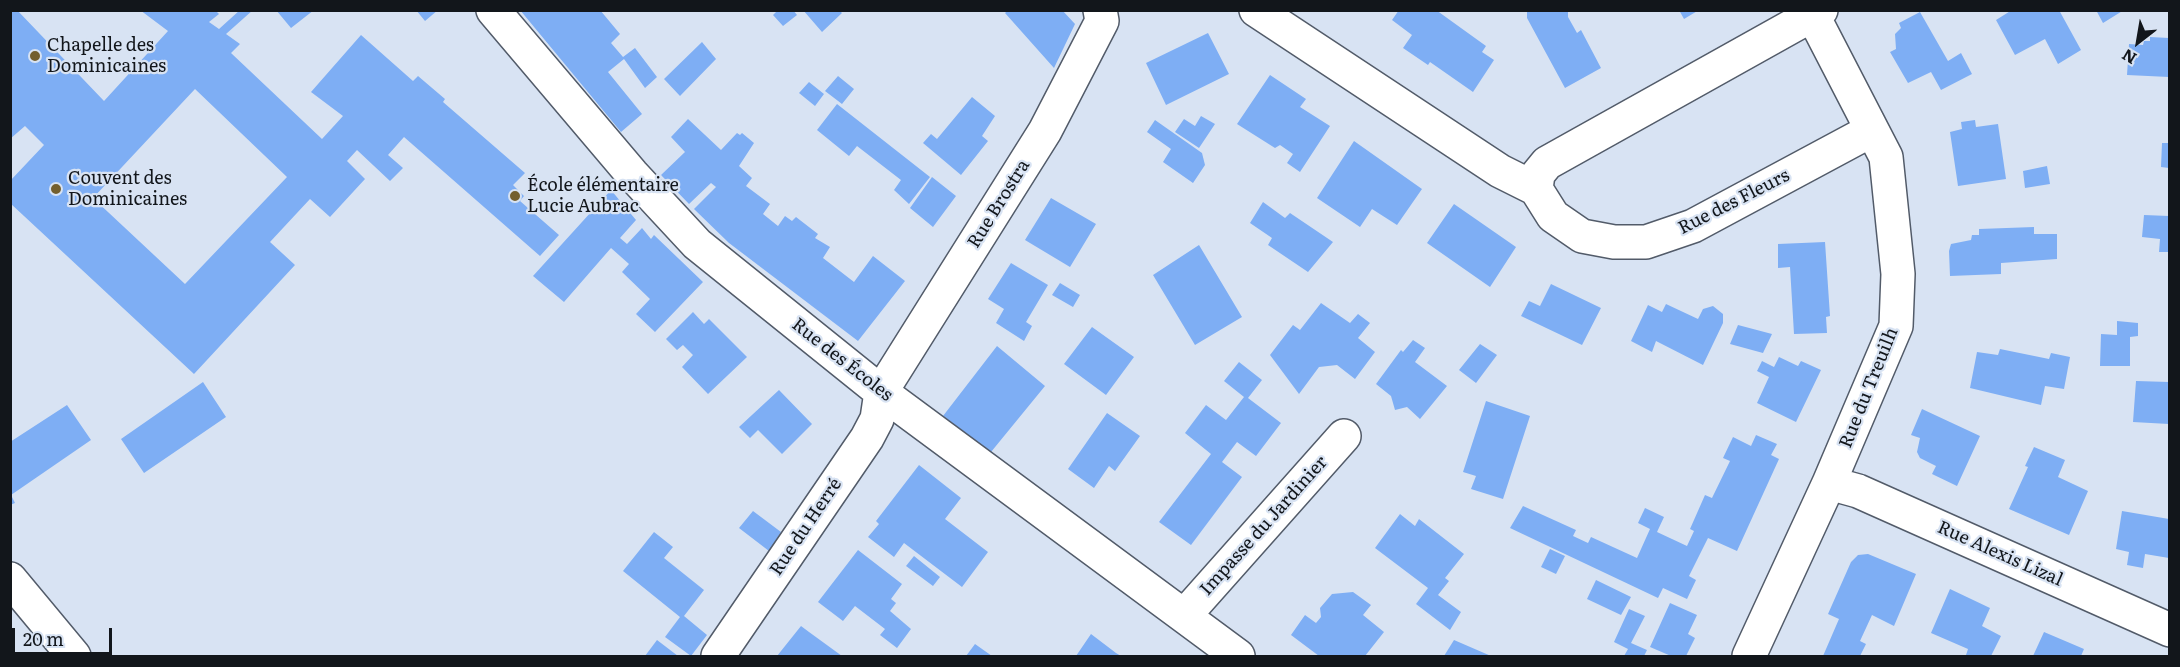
<!DOCTYPE html>
<meta charset="utf-8">
<style>
body{margin:0}
#map{position:relative;width:2180px;height:667px;overflow:hidden;background:#d8e3f3;font-family:Literata,serif}
canvas{display:block}
.frame{position:absolute;inset:0;border:12px solid #12161b;pointer-events:none}
.north{position:absolute;left:2108px;top:12px;width:60px;height:60px;-webkit-text-stroke:4px #d8e3f3;paint-order:stroke;rotate:211deg;font-size:16px;font-weight:700;line-height:24px;text-align:center;color:#12161b}
.north::after{content:'';display:block;margin:auto;width:21px;height:27px;background:#12161b;clip-path:polygon(50% 0,100% 100%,50% 72%,0 100%)}
.scale{position:absolute;left:12px;top:628px;width:100px;height:27px;box-sizing:border-box;border:3px solid #12161b;border-top:0;padding-left:8px;font-size:18px;line-height:21px;white-space:nowrap;color:#12161b;-webkit-text-stroke:4px #d8e3f3;paint-order:stroke}
</style>
<div id="map">
<canvas width="2180" height="667"></canvas>
<div class="frame"></div>
<div class="north">N</div>
<div class="scale">20 m</div>
</div>
<script>
const g = document.querySelector('canvas').getContext('2d');
g.lineJoin = 'round';
function paint(path, color) { g.fillStyle = color; g.fill(path, 'evenodd'); }
const toPath = rows => new Path2D(rows.map(r => 'M' + r).join(''));
function trace(path, color, width, dash) { g.strokeStyle = color; g.lineWidth = width; g.lineCap = dash ? 'butt' : 'round'; g.setLineDash(dash || []); g.stroke(path); }
function label(font, color, halo, rows, align = 'center') {
  g.font = font + ' Literata,serif'; g.lineWidth = 4.5; g.setLineDash([]); g.textBaseline = 'middle'; g.strokeStyle = halo; g.fillStyle = color; for (const [text, x, y, turn = 0] of rows) {
    g.save(); g.translate(x, y); g.rotate((+turn || 0) * Math.PI / 180); g.textAlign = isNaN(turn) ? turn : align; if (halo) g.strokeText(text, 0, 0); g.fillText(text, 0, 0); g.restore();
  }
}
paint(toPath([
 [10,10,17,10,104,101,168,31,140,10,215,10,219,14,209,22,219,29,240,10,253,10,226,34,240,44,231,53,322,139,343,116,311,92,361,35,413,81,418,76,445,99,443,102,525,173,513,185,524,196,520,201,559,235,540,256,404,137,388,155,403,168,390,181,357,150,347,161,365,179,330,217,310,199,270,242,295,265,194,374,10,203,10,181,44,145,25,126,10,139],
 [195,89,287,177,185,284,93,198],
 [276,10,314,10,291,28],
 [416,10,438,10,425,21],
 [520,10,600,10,620,34,611,43,623,57,635,48,657,77,645,88,624,59,608,72,642,114,621,132],
 [778,10,793,10,797,15,783,26,773,15],
 [803,10,839,10,842,13,822,32],
 [1008,10,1062,10,1075,24,1054,68,1005,13],
 [1399,10,1436,10,1486,46,1482,52,1494,60,1473,92,1430,62,1428,65,1403,48,1412,35,1392,20],
 [1527,10,1568,10,1568,17,1577,33,1581,30,1601,68,1565,88,1527,18],
 [1679,10,1699,10,1684,19],
 [2012,10,2059,10,2081,50,2058,64,2045,39,2015,55,1996,20],
 [2096,10,2124,10,2103,23],
 [1920,12,1948,61,1961,53,1972,74,1941,90,1931,72,1908,83,1890,52,1896,49,1895,34,1901,28,1899,23],
 [1208,33,1229,74,1166,105,1146,63],
 [2150,37,2169,38,2169,77,2127,75,2129,44,2143,45,2144,41,2150,41],
 [702,42,716,59,680,96,664,79],
 [1270,75,1306,99,1300,107,1330,126,1300,172,1287,163,1293,154,1280,145,1275,148,1237,124],
 [838,76,854,89,842,104,825,91],
 [809,82,824,94,815,106,799,93],
 [972,97,995,116,982,136,988,141,961,175,923,143,931,134,937,139],
 [837,104,930,177,909,204,894,190,901,180,857,146,849,156,817,130],
 [1201,116,1215,124,1199,148,1175,132,1184,119,1195,126],
 [688,119,721,150,737,133,740,135,742,133,754,143,739,166,752,178,746,186,770,204,763,214,778,226,785,216,792,221,796,217,818,234,815,238,830,247,823,258,854,282,873,256,905,281,858,341,729,243,694,209,716,187,711,183,689,204,661,175,685,152,671,137],
 [1155,120,1202,153,1205,165,1193,183,1163,162,1171,149,1147,132],
 [1975,120,1976,127,1998,124,2006,179,1958,186,1950,132,1962,129,1961,122],
 [1354,141,1422,189,1397,225,1372,209,1360,227,1317,198],
 [2162,143,2169,143,2169,168,2161,167],
 [2047,166,2050,184,2025,188,2023,171],
 [932,177,956,196,933,227,910,208],
 [611,190,636,220,620,238,627,244,642,228,651,239,654,235,703,282,655,332,636,314,650,299,622,272,629,264,611,248,564,302,533,276],
 [1051,198,1096,224,1070,267,1025,240],
 [1263,202,1285,218,1290,213,1333,242,1308,272,1268,245,1272,238,1250,223],
 [1454,204,1516,247,1490,287,1427,243],
 [2144,215,2169,216,2169,252,2159,252,2160,239,2142,237],
 [2034,227,2034,234,2057,234,2057,259,2001,263,2001,274,1950,276,1949,251,1951,244,1971,240,1972,235,1979,235,1979,229],
 [1825,242,1830,316,1826,317,1827,333,1794,334,1790,267,1778,268,1778,244],
 [1199,245,1242,317,1195,345,1153,275],
 [1011,263,1048,285,1026,322,1032,326,1024,341,996,323,1004,309,988,299],
 [1060,283,1080,295,1073,307,1052,295],
 [1551,284,1601,308,1582,345,1521,316,1529,301,1540,306],
 [1321,303,1350,323,1358,314,1370,323,1358,338,1375,352,1355,379,1337,365,1319,367,1299,394,1270,355,1293,325,1300,330],
 [1666,304,1698,319,1703,309,1713,306,1723,314,1723,323,1703,365,1656,341,1652,352,1631,341,1648,305,1662,312],
 [693,312,704,324,709,319,747,357,708,394,682,367,693,355,683,345,677,350,666,339],
 [2117,321,2138,323,2138,336,2130,337,2130,366,2100,366,2101,334,2117,335],
 [1738,325,1772,334,1763,353,1730,344],
 [1092,327,1134,357,1106,395,1064,364],
 [1413,340,1425,348,1415,362,1447,386,1420,419,1407,407,1395,410,1391,396,1376,384,1401,350,1403,352],
 [1480,344,1497,355,1476,383,1459,370],
 [997,346,1045,386,991,452,943,416],
 [2000,349,2049,359,2051,353,2070,357,2064,389,2045,386,2041,405,1970,388,1977,352,1998,355],
 [1779,357,1798,366,1801,361,1821,370,1796,422,1757,403,1769,377,1757,371,1762,361,1774,367],
 [1239,362,1262,380,1248,398,1281,423,1256,456,1237,442,1222,462,1242,477,1191,545,1159,522,1211,454,1185,433,1206,405,1226,420,1244,397,1224,381],
 [2136,381,2169,382,2169,424,2133,422],
 [203,382,226,417,144,473,121,439],
 [779,390,812,424,782,454,758,430,750,438,739,427],
 [1486,401,1530,416,1503,499,1471,489,1476,476,1463,472],
 [67,405,91,440,11,495,15,503,10,505,10,442],
 [1922,409,1980,436,1957,486,1932,474,1936,466,1920,458,1917,452,1920,438,1911,435],
 [1107,413,1140,436,1115,471,1109,466,1094,488,1068,469],
 [1756,435,1777,444,1771,455,1779,459,1737,551,1708,538,1689,576,1696,580,1687,599,1663,588,1658,598,1510,528,1523,506,1576,530,1573,536,1588,543,1591,537,1637,558,1650,529,1638,523,1645,508,1664,517,1657,532,1687,546,1694,531,1690,529,1705,495,1712,498,1730,461,1723,458,1733,437,1751,446],
 [2034,447,2065,460,2058,477,2088,491,2069,535,2009,509,2028,467,2025,466],
 [919,465,961,498,945,519,988,552,962,587,904,543,894,557,868,537,879,524,876,521],
 [753,511,781,532,769,551,739,528],
 [2122,511,2169,519,2169,558,2145,554,2143,568,2127,565,2129,552,2116,549],
 [1400,514,1415,526,1419,519,1464,554,1445,578,1449,581,1438,595,1461,612,1450,630,1416,604,1428,588,1375,548],
 [654,532,673,547,664,558,704,590,684,616,707,635,691,656,665,637,680,617,623,571],
 [1550,549,1565,556,1556,574,1541,567],
 [858,550,902,584,891,599,896,603,890,611,911,629,897,648,880,635,885,629,855,606,843,621,818,602],
 [1868,554,1916,574,1894,626,1872,615,1860,641,1866,644,1860,656,1823,656,1839,619,1828,614,1851,562,1858,555],
 [914,556,940,577,933,586,906,566],
 [1596,580,1631,597,1621,615,1587,599],
 [1950,589,1990,608,1982,626,2001,636,1991,656,1969,656,1966,655,1968,649,1931,633],
 [1353,592,1371,605,1363,615,1384,632,1365,656,1319,656,1291,635,1305,615,1316,623,1321,617,1320,608,1332,594],
 [1670,603,1697,615,1688,634,1695,638,1686,656,1671,656,1650,647],
 [1629,609,1645,616,1631,643,1647,650,1644,656,1624,656,1628,649,1614,642],
 [801,626,809,632,842,656,777,656],
 [2044,632,2084,649,2081,656,2033,656],
 [1091,634,1116,653,1121,656,1076,656],
 [657,640,678,656,645,656],
 [1454,640,1491,656,1444,656],
 [975,644,992,656,966,656]
]), '#7eaef4');
const street = toPath([
 [493,10,632,174,697,244,881,392,1238,656],
 [1256,10,1500,171,1536,189,1553,216,1582,236,1614,242,1646,242,1693,226,1872,130],
 [1536,189,1538,174,1547,163,1821,10],
 [1829,483,1858,491,2170,630],
 [10,579,74,656],
 [1184,616,1344,436],
 [718,656,867,438,877,419,881,392,1045,131,1102,21,1100,10],
 [1749,656,1829,483,1896,326,1898,274,1886,157,1810,10]
]);
trace(street, '#525b69', 36);
trace(street, '#fff', 33);
for (const [x, y, r, color] of [
 [35,56,6,"#735f2e"],
 [56,189,6,"#735f2e"],
 [515,196,6,"#735f2e"]
]) { const dot = new Path2D(); dot.arc(x, y, r, 0, 2 * Math.PI); g.fillStyle = color; g.fill(dot); trace(dot, '#d8e3f3', 2); }
label('18px', '#12161b', '#d8e3f3', [
 ["Chapelle des",47,46],
 ["Dominicaines",47,67],
 ["Couvent des",68,179],
 ["Dominicaines",68,200],
 ["École élémentaire",527,186],
 ["Lucie Aubrac",527,207]
], 'left');
label('18px', '#12161b', '#d8e3f3', [
 ["Rue des Fleurs",1734,202,-27],
 ["Rue Brostra",999,204,-58],
 ["Rue des Écoles",842,360,38],
 ["Rue du Treuilh",1869,388,-68],
 ["Impasse du Jardinier",1264,526,-48],
 ["Rue du Herré",806,527,-56],
 ["Rue Alexis Lizal",2000,554,24]
]);
</script>
